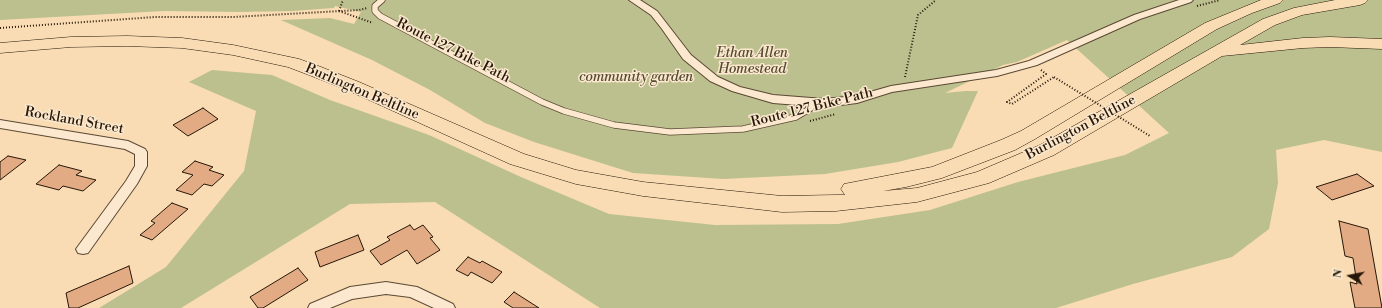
<!DOCTYPE html>
<style>
body{margin:0}
#map{position:relative;width:1382px;height:308px;overflow:hidden;background:#f9dcb3;font-family:"Libre Bodoni",serif}
canvas{display:block}
.north{position:absolute;left:1330px;top:256px;width:40px;height:40px;-webkit-text-stroke:3px #fbe8ce;paint-order:stroke;rotate:280deg;font-size:11px;font-weight:700;line-height:16px;text-align:center;color:#261709}
.north::after{content:'';display:block;margin:auto;width:14px;height:18px;background:#261709;clip-path:polygon(50% 0,100% 100%,50% 72%,0 100%)}
</style>
<div id="map">
<canvas width="1382" height="308"></canvas>
<div class="north">N</div>
</div>
<script>
const g = document.querySelector('canvas').getContext('2d');
g.lineJoin = 'round';
function paint(path, color) { g.fillStyle = color; g.fill(path, 'evenodd'); }
const toPath = rows => new Path2D(rows.map(r => 'M' + r).join(''));
function trace(path, color, width, dash) { g.strokeStyle = color; g.lineWidth = width; g.lineCap = dash ? 'butt' : 'round'; g.setLineDash(dash || []); g.stroke(path); }
function label(font, color, halo, rows, align = 'center') {
  g.font = font + ' "Libre Bodoni",serif'; g.lineWidth = 3; g.setLineDash([]); g.textBaseline = 'middle'; g.strokeStyle = halo; g.fillStyle = color; for (const [text, x, y, turn = 0] of rows) {
    g.save(); g.translate(x, y); g.rotate((+turn || 0) * Math.PI / 180); g.textAlign = isNaN(turn) ? turn : align; if (halo) g.strokeText(text, 0, 0); g.fillText(text, 0, 0); g.restore();
  }
}
paint(toPath([
 [0,0,1382,0,1382,152,1324,140,1276,150,1278,183,1269,229,1232,257,1133,284,1056,308,600,308,435,202,350,204,181,308,99,308,166,267,244,171,256,111,189,82,212,70,272,75,330,100,429,135,521,177,609,214,715,225,838,224,930,210,1018,182,1125,155,1169,133,1067,40,1017,62,1003,65,945,93,965,91,978,91,952,148,898,162,825,174,723,179,633,173,534,142,485,123,430,90,372,60,281,20,330,18,354,24,361,12,335,6,334,8,292,11,239,12,164,11,0,20]
]), '#bcc08e');
const building = toPath([
 [203,108,218,119,188,136,173,125,203,108],
 [8,156,26,160,0,180,0,162,8,156],
 [195,161,213,167,209,170,224,175,212,186,204,184,192,195,176,190,193,175,182,172,195,161],
 [59,165,82,171,76,175,96,180,83,191,63,186,59,190,36,184,59,165],
 [1357,174,1374,186,1332,200,1316,187,1357,174],
 [172,203,188,209,152,240,140,235,155,223,151,221,172,203],
 [1339,221,1368,229,1382,308,1355,308,1350,282,1357,284,1353,258,1345,256,1339,221],
 [410,225,414,230,423,225,433,237,430,238,440,250,417,264,407,250,381,265,370,251,390,240,387,237,410,225],
 [358,235,364,250,320,267,315,252,358,235],
 [468,257,480,263,482,261,502,272,492,283,471,272,468,276,456,270,468,257],
 [129,266,133,283,78,308,69,308,66,293,129,266],
 [298,268,308,280,263,308,258,308,250,297,298,268],
 [514,292,539,308,513,308,504,302,514,292]
]);
paint(building, '#e2ab83');
trace(building, '#261709', 1);
const service = toPath([
 [382,0,375,6,375,11,380,16,542,102,564,111,614,125,670,132,743,129,796,117,811,108,813,103]
]);
const minor = toPath([
 [629,0,640,0,657,11,691,55,718,77,740,87,773,95,824,99,856,96,891,86,996,70,1029,61,1134,15,1179,0,1193,0,1191,2,1140,19,1037,65,997,76,892,92,857,103,824,107,773,103,732,91,710,81,683,59,662,29,651,15,629,0],
 [0,120,128,141,145,149,147,152,147,166,137,184,88,253,83,254,78,253,76,249,126,181,135,166,135,154,125,149,0,128,0,120],
 [386,282,417,287,453,304,455,308,434,308,410,297,386,294,352,299,330,308,308,308,310,304,350,287,386,282]
]);
const primary = toPath([
 [1261,0,1283,0,1280,3,1252,13,1217,29,1035,139,1015,150,942,178,906,187,883,191,917,188,977,172,1040,145,1263,19,1294,8,1335,0,1368,0,1365,3,1360,5,1302,15,1275,25,1240,45,1303,38,1330,37,1382,39,1382,49,1330,47,1303,48,1222,56,1054,155,989,183,917,202,836,211,782,212,643,196,576,184,510,164,347,90,309,75,288,67,233,55,182,48,127,46,71,47,0,53,0,43,71,37,127,36,182,38,233,45,299,59,321,67,359,82,524,154,576,170,643,182,782,196,836,195,845,195,841,189,844,184,932,167,1001,140,1021,131,1205,23,1261,0]
]);
trace(service, '#5b4834', 7);
trace(minor, '#5b4834', 2);
trace(primary, '#261709', 1);
trace(toPath([
 [1197,6,1220,0],
 [339,11,373,23],
 [339,11,343,0],
 [0,28,155,17,233,17,359,10,367,8],
 [1041,70,1046,74,1007,102,1012,104,1054,77],
 [905,77,918,15,936,0],
 [810,121,836,114]
]), '#261709', 2, [1, 2]);
trace(service, '#fbe8ce', 5.5);
paint(minor, '#fbe8ce');
paint(primary, '#f9dcb3');
trace(toPath([
 [1054,77,1150,136]
]), '#261709', 2, [1, 2]);
label('14px', '#261709', '#fbe8ce', [
 ["Route 127 Bike Path",453,51,27],
 ["Burlington Beltline",362,92,23],
 ["Route 127 Bike Path",812,108,-14],
 ["Rockland Street",74,121,10],
 ["Burlington Beltline",1081,128,-28]
]);
label('italic 14px', '#534a31', '#fbe8ce', [
 ["Ethan Allen",752,54],
 ["Homestead",752,70],
 ["community garden",636,78]
]);
</script>
